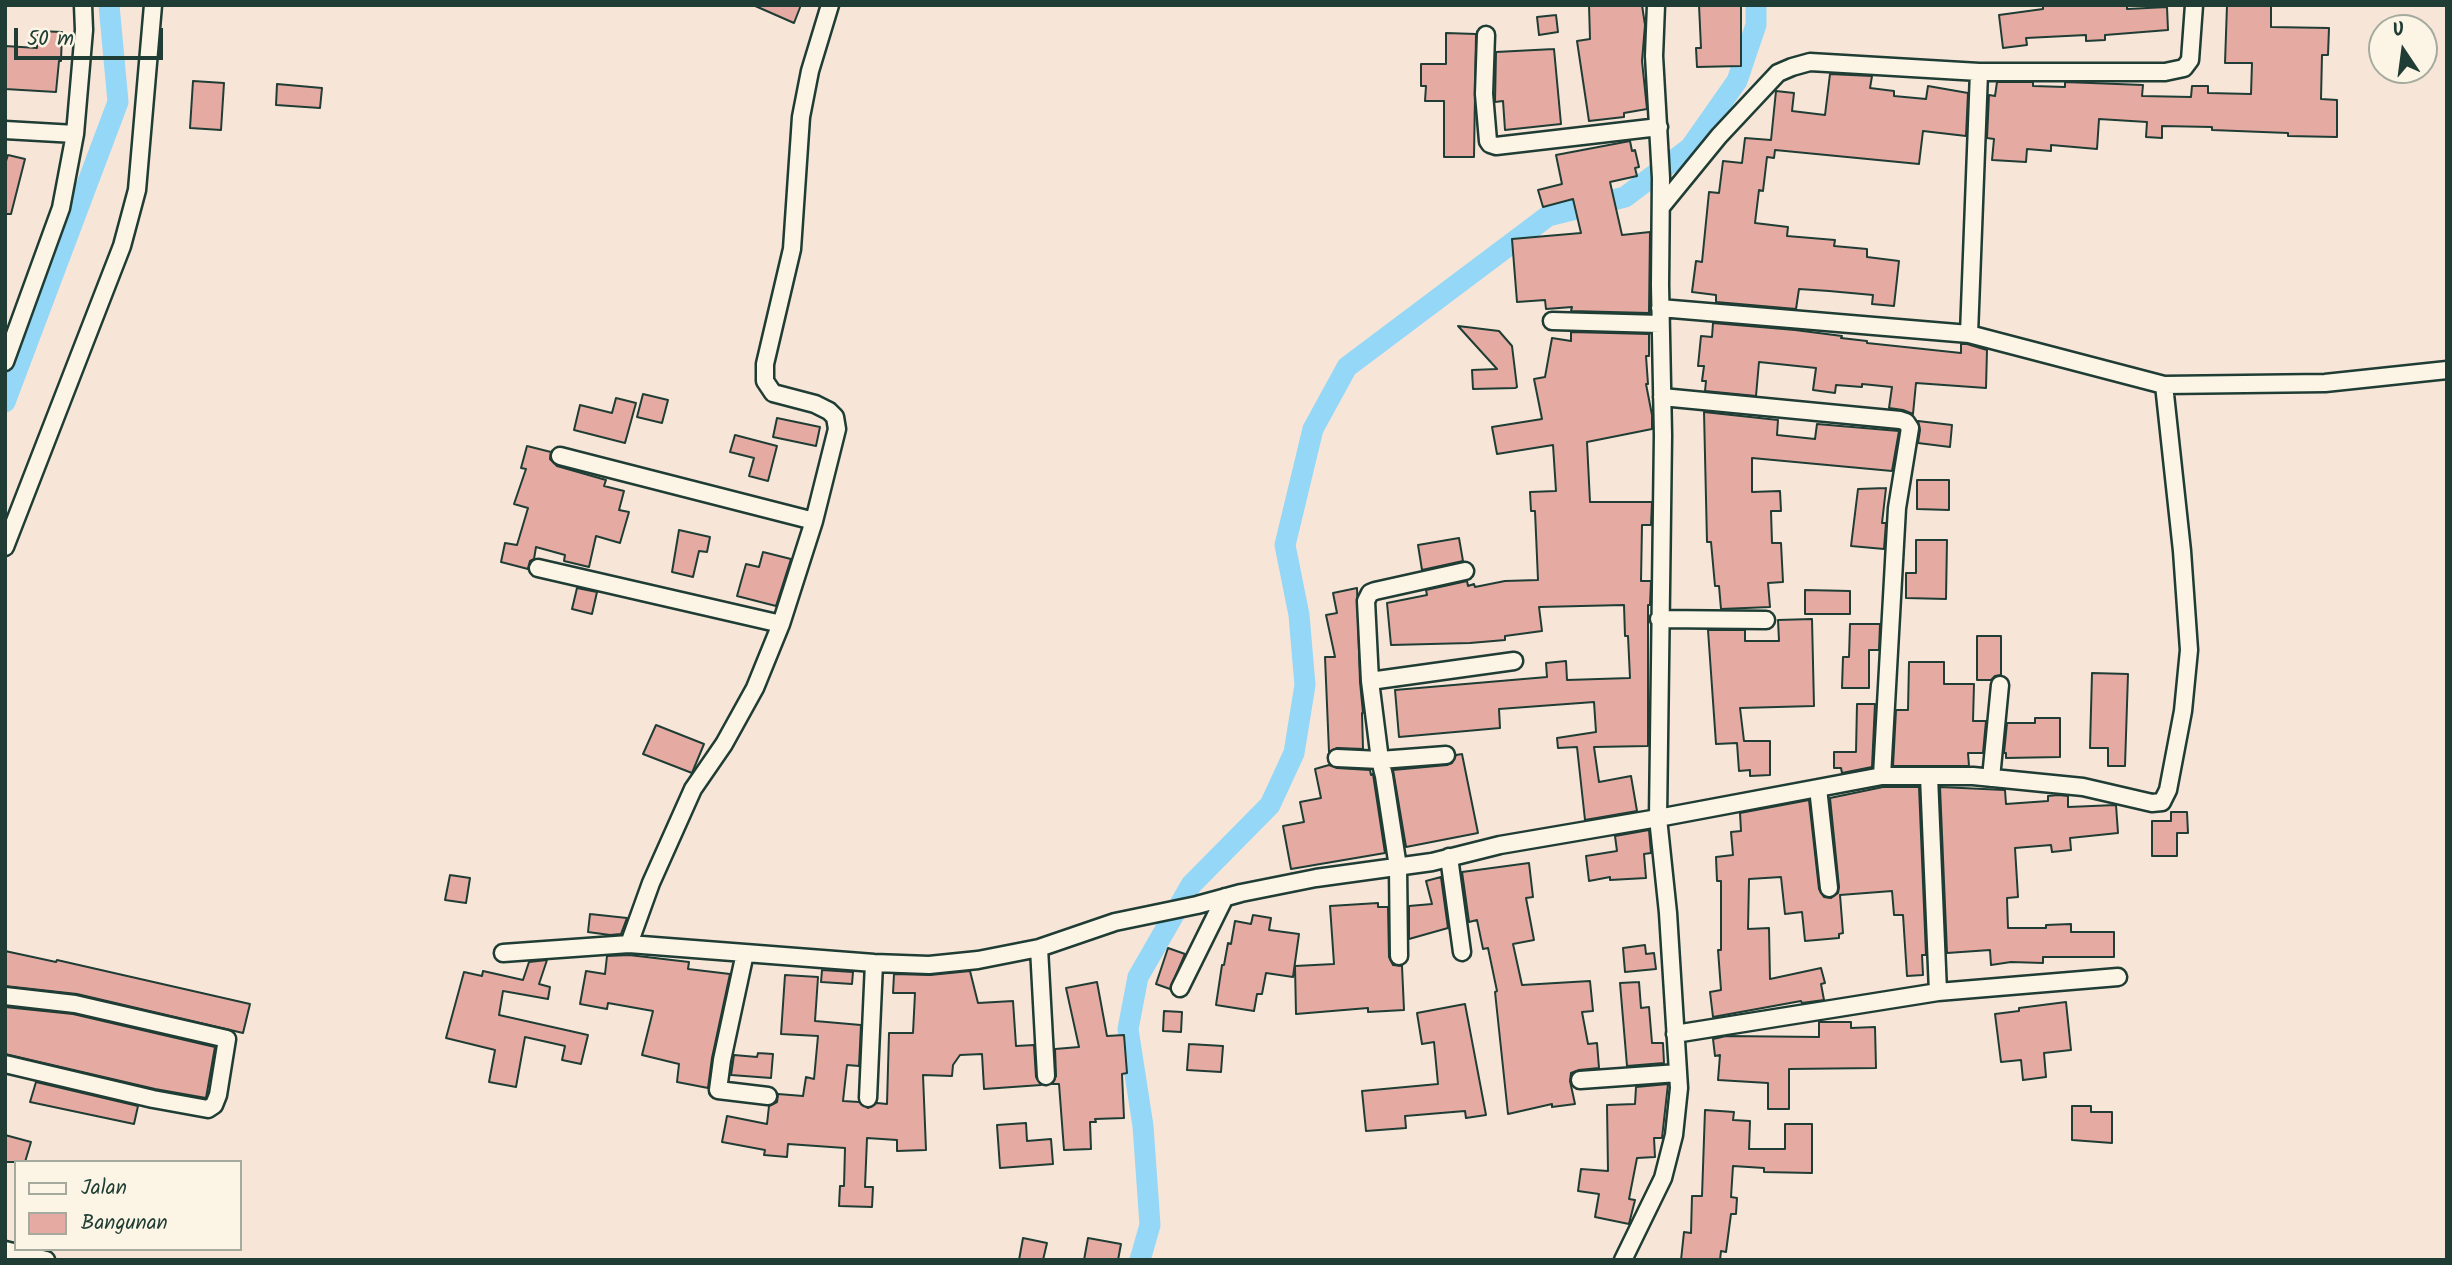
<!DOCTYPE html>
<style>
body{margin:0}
#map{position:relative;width:2452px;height:1265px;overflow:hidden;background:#f7e6d8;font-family:Kalam,sans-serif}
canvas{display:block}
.frame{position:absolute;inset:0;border:7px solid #1f3d34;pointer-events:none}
.legend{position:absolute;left:14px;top:1160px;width:228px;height:91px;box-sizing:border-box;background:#fcf5e5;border:2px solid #a4ab9e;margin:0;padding:9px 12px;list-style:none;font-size:21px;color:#1f3d34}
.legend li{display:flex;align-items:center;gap:14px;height:35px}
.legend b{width:35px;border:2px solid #a4ab9e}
.north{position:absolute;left:2368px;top:14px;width:70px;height:70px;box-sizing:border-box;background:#fcf5e5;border:2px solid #a4ab9e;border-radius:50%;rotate:347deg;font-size:19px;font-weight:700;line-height:28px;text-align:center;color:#1f3d34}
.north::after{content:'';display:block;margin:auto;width:24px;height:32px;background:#1f3d34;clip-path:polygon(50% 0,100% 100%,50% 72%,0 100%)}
.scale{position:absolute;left:14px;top:28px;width:149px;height:32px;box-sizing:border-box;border:4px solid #1f3d34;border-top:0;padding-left:9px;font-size:21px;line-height:24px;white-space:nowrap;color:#1f3d34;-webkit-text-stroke:5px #fcf5e5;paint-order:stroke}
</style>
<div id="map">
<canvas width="2452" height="1265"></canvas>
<div class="frame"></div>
<ul class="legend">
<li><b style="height:9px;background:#fcf5e5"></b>Jalan</li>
<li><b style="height:19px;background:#e5aba2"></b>Bangunan</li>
</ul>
<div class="north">U</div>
<div class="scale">50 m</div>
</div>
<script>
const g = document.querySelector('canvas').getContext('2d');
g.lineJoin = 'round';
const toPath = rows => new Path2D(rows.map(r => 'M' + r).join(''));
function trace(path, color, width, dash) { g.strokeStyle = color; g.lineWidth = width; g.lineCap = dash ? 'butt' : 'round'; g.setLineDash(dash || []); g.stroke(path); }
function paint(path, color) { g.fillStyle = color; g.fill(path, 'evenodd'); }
trace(toPath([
 [5,402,118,102,109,5],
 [1140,1260,1150,1225,1143,1126,1128,1029,1138,977,1191,885,1270,805,1294,753,1305,685,1299,615,1285,545,1313,429,1347,367,1548,216,1625,197,1690,148,1737,81,1756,25,1756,5]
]), '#95d7f7', 21);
const building = toPath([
 [753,5,801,5,794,23,753,5],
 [1589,5,1642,5,1645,25,1642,61,1647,109,1624,113,1624,117,1589,121,1577,41,1590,39,1589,5],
 [1699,5,1741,5,1741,66,1697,67,1696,48,1701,48,1699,5],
 [2043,5,2127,5,2127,9,2167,7,2168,30,2105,35,2105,40,2086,41,2086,35,2026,38,2027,45,2003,48,1999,15,2043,9,2043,5],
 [2227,5,2271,5,2271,27,2329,28,2328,55,2322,55,2321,99,2337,100,2337,137,2288,136,2288,133,2212,130,2212,127,2162,126,2162,138,2146,137,2147,122,2099,119,2097,149,2051,145,2051,151,2027,149,2026,162,1992,160,1994,139,1987,138,1989,95,1995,96,1997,82,2033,82,2033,86,2065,87,2065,82,2143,85,2142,96,2191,97,2192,86,2208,86,2208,93,2251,94,2252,63,2225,63,2227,5],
 [1556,15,1558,32,1539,35,1537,17,1556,15],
 [38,31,62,32,61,61,59,61,56,92,5,89,5,46,37,48,38,31],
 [1446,33,1476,34,1474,157,1444,157,1444,101,1425,101,1426,86,1421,86,1421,64,1446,64,1446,33],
 [1554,49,1561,124,1505,130,1503,101,1495,102,1496,52,1554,49],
 [1830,74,1872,76,1870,88,1894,91,1894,96,1926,99,1928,86,1968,93,1966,136,1923,131,1919,164,1775,150,1774,158,1767,157,1763,191,1759,190,1755,223,1788,227,1787,236,1835,240,1834,246,1867,249,1867,257,1899,261,1894,306,1872,304,1873,295,1829,291,1799,289,1796,309,1716,302,1716,295,1692,292,1696,261,1702,262,1709,192,1719,193,1723,161,1742,163,1745,138,1771,140,1776,91,1794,93,1792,111,1825,115,1830,74],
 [193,81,224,83,221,130,190,128,193,81],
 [277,84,322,88,320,108,276,105,277,84],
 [1630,141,1632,151,1635,150,1639,167,1635,168,1637,176,1610,182,1622,235,1650,232,1649,313,1571,311,1572,307,1546,309,1545,300,1517,302,1512,239,1581,233,1573,199,1543,207,1538,190,1562,184,1556,155,1630,141],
 [8,155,25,159,11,214,5,214,5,164,8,155],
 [1713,323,1795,330,1842,336,1841,338,1867,341,1867,343,1961,353,1961,344,1967,344,1987,350,1986,388,1916,383,1913,414,1903,410,1889,408,1892,387,1862,384,1862,387,1836,385,1835,393,1813,390,1816,368,1759,362,1756,396,1705,391,1706,381,1702,381,1704,366,1698,366,1701,336,1712,337,1713,323],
 [1458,326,1499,331,1512,346,1517,387,1515,388,1473,389,1472,370,1497,369,1458,326],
 [1571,332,1649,334,1649,356,1646,356,1648,384,1646,384,1652,415,1652,429,1587,442,1590,502,1652,502,1651,525,1642,525,1641,581,1651,581,1650,605,1648,605,1648,746,1594,747,1599,782,1631,776,1637,811,1585,820,1577,747,1558,748,1557,738,1596,732,1594,702,1499,709,1500,728,1399,737,1395,690,1547,677,1546,663,1566,661,1567,680,1630,678,1628,636,1625,636,1624,605,1539,607,1542,631,1505,636,1505,640,1470,643,1391,645,1387,603,1427,595,1426,590,1467,581,1468,586,1474,584,1475,587,1505,581,1538,580,1535,511,1531,511,1530,492,1556,491,1553,445,1497,454,1492,427,1542,419,1534,379,1545,377,1552,338,1571,341,1571,332],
 [643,394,668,400,662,423,637,417,643,394],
 [616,398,636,403,625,443,574,430,580,405,612,413,616,398],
 [1704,412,1778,420,1777,435,1815,439,1817,424,1899,431,1892,471,1752,458,1752,492,1780,491,1781,511,1771,511,1772,543,1781,543,1783,582,1768,583,1770,607,1721,609,1719,586,1715,586,1711,542,1707,542,1704,412],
 [777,418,820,427,816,446,773,437,777,418],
 [1918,421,1952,425,1950,447,1918,443,1920,430,1918,421],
 [735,435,777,446,768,481,749,476,754,458,730,452,735,435],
 [527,446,551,452,550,459,557,466,606,480,604,486,624,491,619,510,629,512,620,543,596,536,589,567,564,561,565,555,536,547,534,559,530,561,528,569,501,562,505,543,517,545,528,508,514,504,526,469,521,468,527,446],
 [1917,480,1949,480,1949,510,1917,509,1917,480],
 [1886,488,1882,523,1886,523,1884,549,1851,546,1858,489,1886,488],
 [679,530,710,537,707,552,699,551,693,577,672,572,679,530],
 [1459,538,1463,561,1422,570,1418,545,1459,538],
 [1916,540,1947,540,1946,599,1906,598,1906,573,1916,573,1916,540],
 [763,552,791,559,776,606,737,596,746,564,759,567,763,552],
 [577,588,597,592,592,614,572,609,577,588],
 [1357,588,1360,682,1363,713,1362,713,1363,749,1337,748,1329,752,1325,657,1335,657,1326,615,1337,613,1333,593,1357,588],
 [1805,590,1850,591,1850,614,1805,614,1805,590],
 [1812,619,1814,706,1740,708,1744,741,1770,741,1770,775,1750,776,1750,770,1739,771,1737,743,1716,744,1708,630,1745,630,1745,641,1779,641,1778,620,1812,619],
 [1850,624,1880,624,1879,650,1869,650,1869,688,1842,688,1843,657,1849,657,1850,624],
 [1977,636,2001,636,2001,675,1995,676,1991,680,1977,680,1977,636],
 [1909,662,1944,662,1944,684,1974,684,1973,721,1986,721,1983,753,1968,753,1969,766,1893,766,1896,710,1908,710,1909,662],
 [2092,673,2128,674,2125,766,2108,766,2108,748,2090,748,2092,673],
 [1857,704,1875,704,1872,767,1842,773,1841,768,1834,768,1834,752,1856,752,1857,704],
 [2035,718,2060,718,2060,757,2006,758,2006,753,2004,753,2007,723,2035,723,2035,718],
 [656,725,704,744,692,773,643,754,656,725],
 [1462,754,1478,833,1406,847,1393,770,1447,765,1452,763,1456,755,1462,754],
 [1329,765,1337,768,1370,770,1371,775,1373,774,1385,853,1291,869,1283,826,1304,822,1300,802,1321,798,1315,769,1329,765],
 [1883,787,1919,787,1926,955,1922,955,1923,975,1907,976,1903,915,1894,915,1892,891,1840,895,1843,933,1839,934,1839,938,1805,941,1802,912,1785,914,1781,877,1749,879,1748,929,1769,928,1770,979,1821,968,1825,983,1821,984,1824,1000,1802,1003,1801,1001,1713,1017,1710,992,1721,990,1718,950,1721,950,1721,881,1717,881,1716,857,1733,855,1731,832,1741,831,1740,813,1809,800,1819,889,1824,897,1831,898,1838,893,1839,887,1830,798,1883,787],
 [1940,787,2005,790,2006,804,2048,801,2048,796,2058,795,2068,796,2068,807,2116,805,2118,833,2070,838,2071,850,2052,852,2051,845,2015,848,2018,897,2007,898,2008,928,2046,928,2046,925,2071,924,2071,932,2114,932,2114,957,2043,957,2043,963,2011,962,1991,965,1990,950,1947,953,1940,787],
 [2171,812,2187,812,2188,833,2177,833,2177,856,2152,856,2152,821,2171,821,2171,812],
 [1649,830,1651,853,1644,854,1646,878,1610,880,1610,877,1589,881,1586,856,1617,851,1615,836,1649,830],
 [1529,863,1533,897,1526,898,1534,940,1513,944,1522,985,1590,981,1593,1011,1582,1012,1588,1044,1597,1043,1599,1068,1579,1070,1571,1073,1570,1081,1575,1104,1552,1107,1552,1104,1508,1114,1495,992,1497,991,1488,948,1483,949,1477,920,1469,922,1462,872,1529,863],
 [450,875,470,878,466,903,445,900,450,875],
 [1441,877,1448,928,1409,939,1409,906,1432,904,1426,881,1441,877],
 [1378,903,1378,907,1388,907,1389,957,1393,965,1402,966,1404,1010,1368,1012,1368,1008,1296,1014,1295,966,1334,964,1330,906,1378,903],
 [590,914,627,918,621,934,610,935,588,932,590,914],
 [1253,915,1271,918,1269,930,1299,934,1293,977,1266,973,1262,994,1257,994,1254,1011,1216,1005,1222,965,1224,965,1228,943,1231,944,1235,921,1251,924,1253,915],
 [1645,945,1646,954,1654,953,1656,969,1625,972,1623,948,1645,945],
 [1168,948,1185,954,1170,989,1156,984,1168,948],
 [5,951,56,962,57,960,250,1004,243,1033,77,994,5,986,5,951],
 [629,955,689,962,688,969,730,974,712,1058,708,1088,677,1082,679,1064,642,1055,653,1011,608,1003,607,1009,580,1004,586,971,605,974,607,956,629,955],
 [547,960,539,984,550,987,548,999,503,991,499,1015,588,1035,581,1064,562,1060,565,1046,525,1037,516,1087,489,1082,495,1050,446,1038,464,972,482,976,483,971,523,980,529,962,547,960],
 [822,970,853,972,852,984,821,982,822,970],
 [970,971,978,1003,1013,1001,1016,1046,1034,1045,1036,1077,1041,1085,984,1089,982,1054,960,1055,953,1065,952,1076,923,1075,926,1150,897,1151,897,1140,867,1138,865,1187,873,1187,872,1207,839,1206,840,1186,844,1186,845,1148,788,1144,787,1157,764,1155,765,1150,722,1142,727,1116,767,1124,769,1106,777,1102,778,1094,803,1096,806,1077,814,1079,818,1036,781,1034,785,975,818,977,815,1021,861,1025,859,1066,847,1065,843,1101,859,1102,868,1108,877,1103,887,1104,889,1033,913,1033,915,993,893,993,894,974,930,975,970,971],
 [1097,982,1107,1036,1124,1035,1127,1073,1122,1074,1124,1118,1095,1119,1096,1122,1090,1122,1091,1149,1064,1150,1059,1084,1052,1084,1056,1076,1055,1049,1079,1047,1066,988,1097,982],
 [1639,982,1641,1008,1649,1007,1652,1043,1663,1043,1664,1063,1627,1066,1620,983,1639,982],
 [2066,1002,2071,1050,2044,1053,2046,1077,2023,1080,2021,1060,2001,1062,1995,1014,2019,1011,2019,1008,2066,1002],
 [1465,1004,1486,1115,1466,1118,1465,1111,1405,1116,1406,1128,1366,1131,1362,1091,1438,1084,1434,1042,1422,1044,1417,1013,1465,1004],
 [5,1007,73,1014,215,1047,206,1098,155,1089,5,1054,5,1007],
 [1164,1011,1182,1012,1181,1032,1163,1031,1164,1011],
 [1819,1022,1851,1022,1851,1028,1875,1027,1876,1068,1789,1069,1789,1109,1768,1109,1768,1083,1718,1080,1720,1055,1715,1056,1713,1039,1726,1036,1819,1037,1819,1022],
 [1189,1044,1223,1046,1221,1072,1187,1070,1189,1044],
 [758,1053,773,1054,771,1078,731,1075,734,1055,757,1057,758,1053],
 [36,1082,138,1106,134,1124,30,1102,36,1082],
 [1668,1084,1662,1138,1654,1138,1655,1157,1637,1158,1629,1199,1635,1200,1629,1224,1595,1217,1599,1194,1578,1191,1581,1169,1608,1171,1607,1105,1635,1104,1636,1087,1668,1084],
 [2072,1106,2091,1106,2091,1112,2112,1112,2112,1143,2072,1140,2072,1106],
 [1705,1110,1734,1112,1733,1120,1750,1121,1749,1149,1785,1149,1785,1124,1812,1124,1812,1173,1764,1172,1764,1168,1733,1166,1731,1197,1737,1198,1736,1214,1731,1214,1726,1252,1721,1251,1720,1260,1681,1260,1684,1232,1691,1233,1692,1196,1702,1196,1705,1110],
 [1026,1123,1027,1141,1051,1139,1053,1164,1000,1168,997,1125,1026,1123],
 [5,1135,31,1142,25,1162,5,1162,5,1135],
 [1023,1238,1047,1243,1043,1260,1019,1260,1023,1238],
 [1088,1238,1121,1244,1118,1260,1084,1260,1088,1238]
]);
paint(building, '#e5aba2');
trace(building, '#1f3d34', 2);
const street = toPath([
 [830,5,810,71,801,117,792,249,765,364,765,381,773,393,815,404,829,411,835,417,837,429,814,521,781,624,755,688,724,744,693,789,651,883,629,944,874,963,929,965,978,960,1039,948,1115,922,1197,905,1241,893,1316,878,1432,862,1500,845,1658,818,1882,776,1973,776,2083,787,2152,803,2162,802,2168,790,2183,711,2189,650,2182,551,2164,385],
 [1486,35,1484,94,1488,141,1490,144,1496,146,1659,127],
 [5,130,75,134],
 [1661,207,1719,136,1778,73,1792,67,1810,62,1979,72,2165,72,2184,68,2190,60,2194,5],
 [1660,308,1969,334,2164,385,2325,383,2447,370],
 [1552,321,1660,324],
 [1969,334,1979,72],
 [5,362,61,208,75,134,84,30,83,5],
 [1662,397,1900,420,1906,422,1910,428,1897,508,1882,776],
 [560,456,814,521],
 [5,547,122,246,137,190,153,5],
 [538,568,781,624],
 [1659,619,1766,620],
 [1370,681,1514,661],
 [1337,758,1380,760,1446,755],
 [1929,776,1938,992],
 [1991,778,2000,685],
 [1818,788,1829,888],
 [1449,857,1462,952],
 [1039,948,1046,1076],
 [503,953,629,944],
 [745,953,722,1060,718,1090,768,1096],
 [1399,956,1398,867,1384,776,1380,760,1370,681,1366,601,1370,593,1375,591,1465,571],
 [1180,988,1225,897],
 [5,996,75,1004,227,1039,218,1095,214,1105,208,1109,153,1099,5,1064],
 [1675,1034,1938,992,2118,977],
 [1580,1080,1678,1073],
 [868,1098,874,963],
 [5,1250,46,1260],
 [1623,1260,1663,1178,1674,1135,1679,1088,1668,913,1658,818,1663,435,1660,285,1661,178,1654,56,1656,5]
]);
trace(street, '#1f3d34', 21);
trace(street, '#fcf5e5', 16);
</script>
